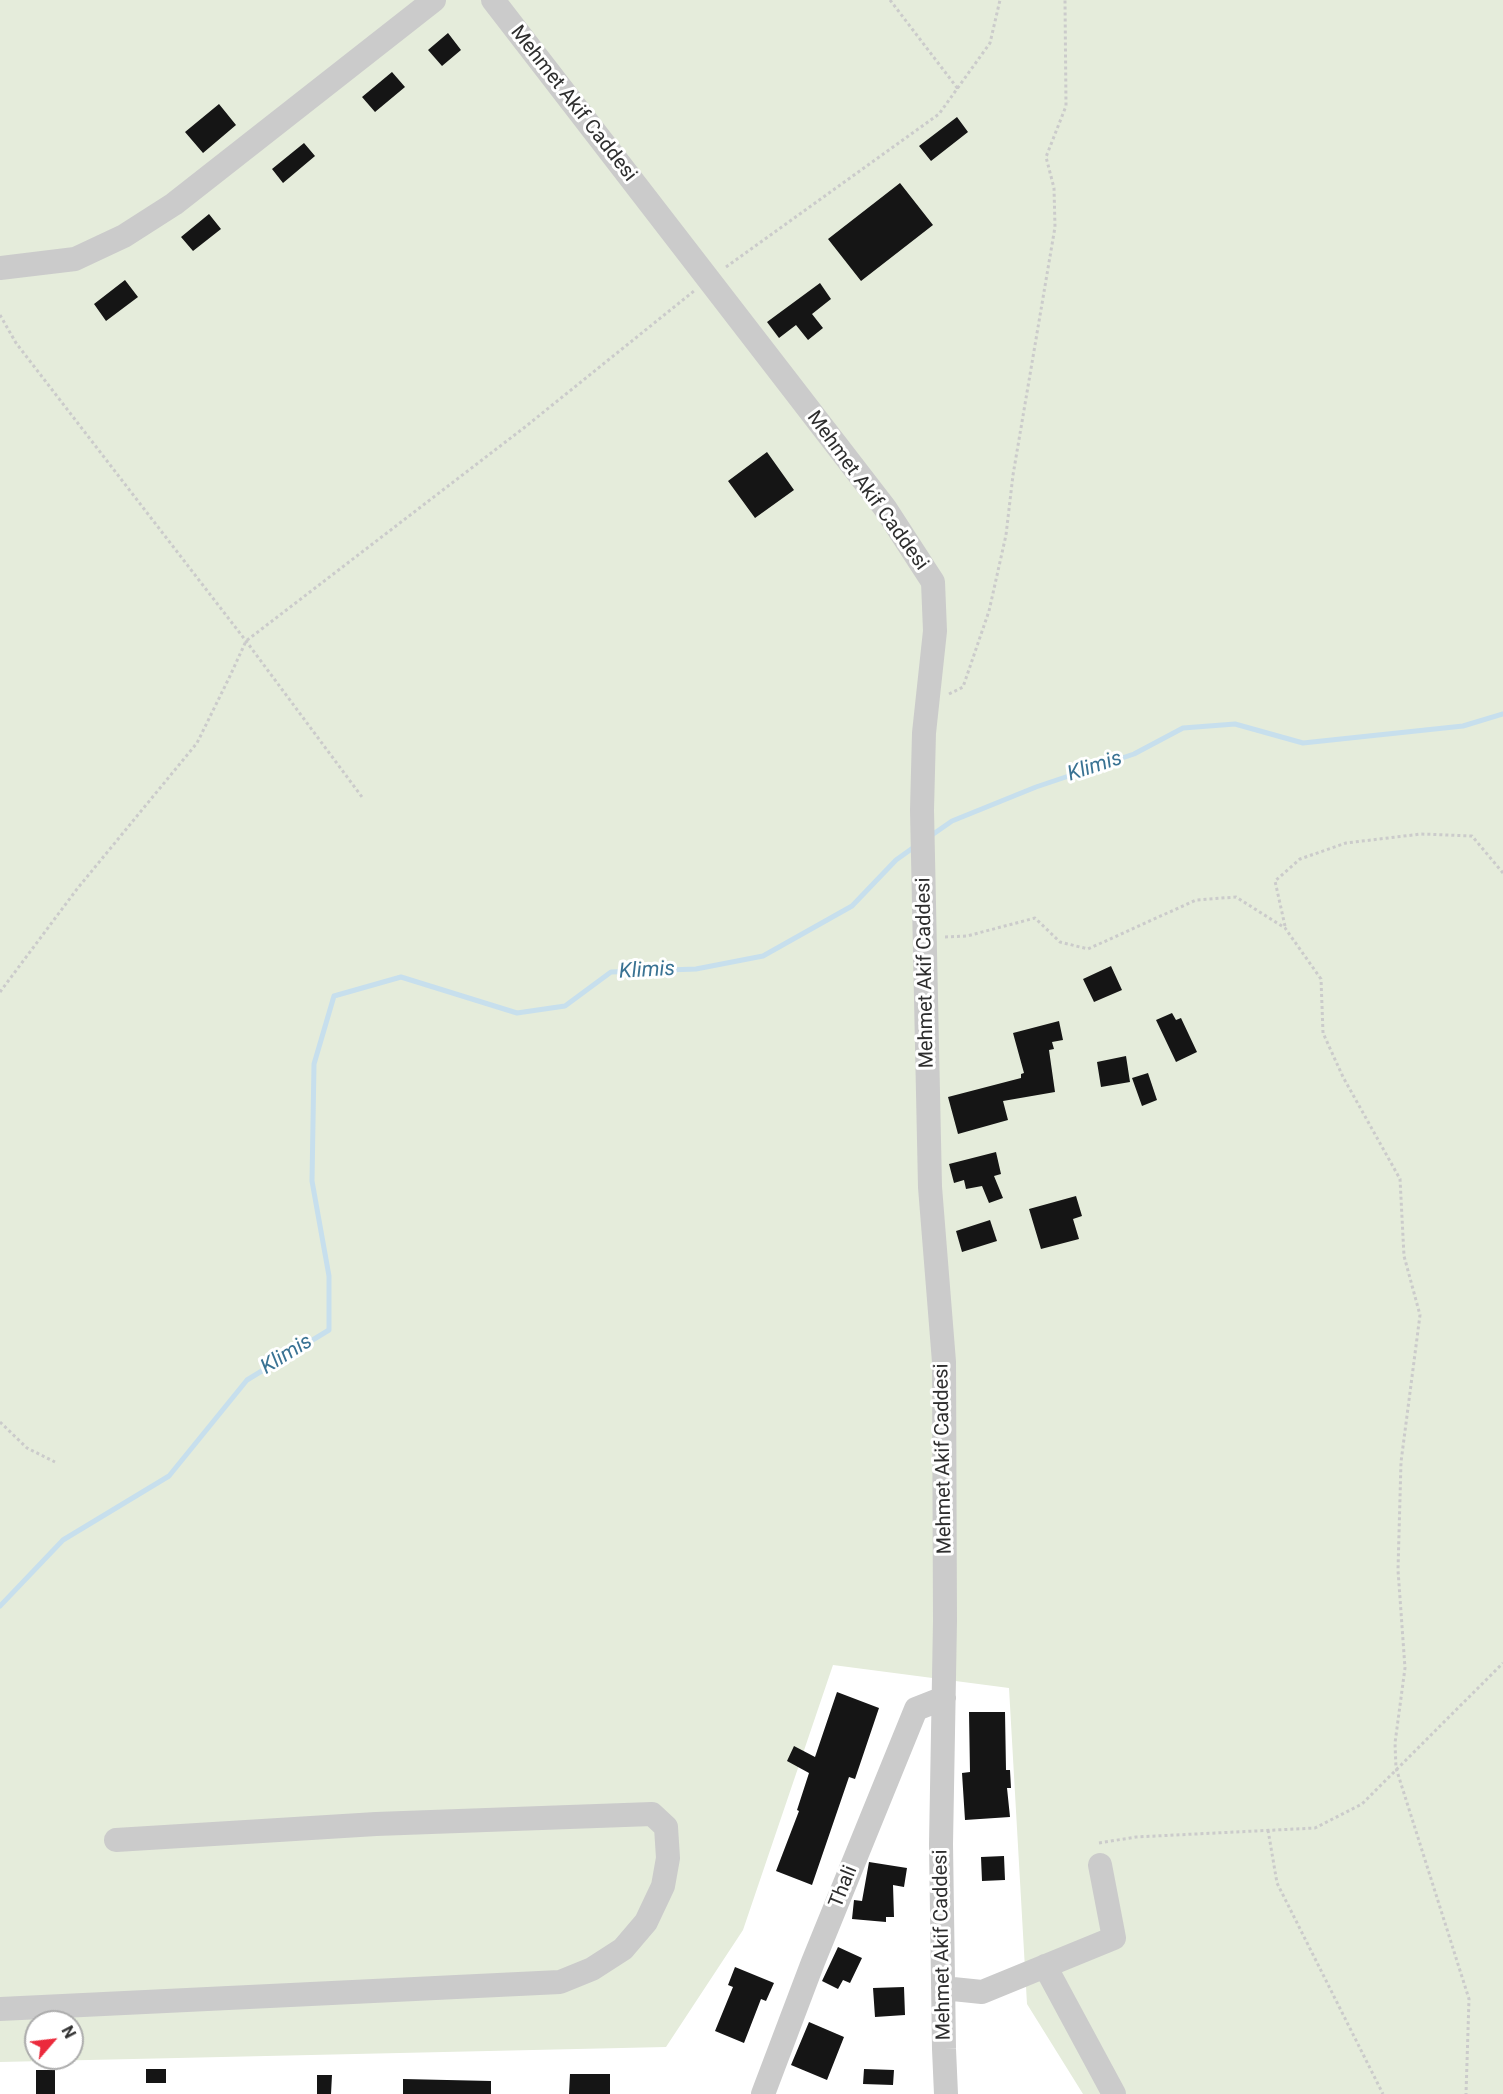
<!DOCTYPE html>
<style>
body{margin:0}
#map{position:relative;width:1503px;height:2094px;overflow:hidden;background:#fff;font-family:Roboto,sans-serif}
canvas{display:block}
.north{position:absolute;left:24px;top:2010px;width:60px;height:60px;box-sizing:border-box;background:#fff;border:2px solid #ababab;border-radius:50%;rotate:62deg;font-size:16px;font-weight:700;line-height:24px;text-align:center;color:#2e2e2e}
.north::after{content:'';display:block;margin:auto;width:21px;height:27px;background:#eb2a3c;clip-path:polygon(50% 0,100% 100%,50% 72%,0 100%)}
</style>
<div id="map">
<canvas width="1503" height="2094"></canvas>
<div class="north">N</div>
</div>
<script>
const g = document.querySelector('canvas').getContext('2d');
g.lineJoin = 'round';
function paint(path, color) { g.fillStyle = color; g.fill(path, 'evenodd'); }
const toPath = rows => new Path2D(rows.map(r => 'M' + r).join(''));
function trace(path, color, width, dash) { g.strokeStyle = color; g.lineWidth = width; g.lineCap = dash ? 'butt' : 'round'; g.setLineDash(dash || []); g.stroke(path); }
function label(font, color, halo, rows, align = 'center') {
  g.font = font + ' Roboto,sans-serif'; g.lineWidth = 6; g.setLineDash([]); g.textBaseline = 'middle'; g.strokeStyle = halo; g.fillStyle = color; for (const [text, x, y, turn = 0] of rows) {
    g.save(); g.translate(x, y); g.rotate((+turn || 0) * Math.PI / 180); g.textAlign = isNaN(turn) ? turn : align; if (halo) g.strokeText(text, 0, 0); g.fillText(text, 0, 0); g.restore();
  }
}
paint(toPath([
 [0,0,1503,0,1503,2094,1083,2094,1027,2004,1009,1688,833,1665,743,1930,666,2047,0,2062],
 [36,2022,72,2022,72,2058,36,2058]
]), '#e5ecdb');
trace(toPath([
 [929,837,952,821,1036,787,1134,754,1183,728,1235,724,1303,743,1463,726,1503,714],
 [0,1606,63,1540,169,1476,247,1380,329,1330,329,1276,312,1181,314,1064,334,996,401,977,517,1013,565,1006,611,972,696,969,763,956,852,906,896,860,917,845]
]), '#c7dfed', 5);
paint(toPath([
 [448,33,461,50,442,66,428,50],
 [392,72,405,87,375,112,362,97],
 [219,104,236,125,203,153,185,132],
 [957,117,968,132,931,161,919,146],
 [304,143,315,156,283,183,272,169],
 [900,183,933,225,861,281,828,239],
 [209,214,221,229,193,251,181,237],
 [125,280,138,297,106,321,94,304],
 [820,283,831,299,812,314,823,328,808,340,796,325,779,338,767,322],
 [767,452,794,490,755,518,728,481],
 [1111,966,1122,990,1094,1002,1083,979],
 [1172,1013,1176,1020,1181,1018,1197,1052,1176,1062,1156,1020],
 [1059,1021,1063,1040,1052,1042,1054,1049,1049,1050,1055,1092,1003,1101,1008,1120,958,1134,948,1097,1021,1078,1021,1074,1024,1073,1013,1033],
 [1126,1056,1130,1082,1101,1087,1097,1062],
 [1148,1073,1157,1100,1142,1106,1132,1078],
 [996,1152,1001,1174,994,1176,1003,1198,989,1203,982,1186,966,1189,964,1180,954,1183,949,1164],
 [1076,1196,1082,1216,1073,1219,1079,1239,1041,1249,1029,1209],
 [990,1220,997,1241,962,1252,956,1231],
 [837,1692,879,1708,855,1779,849,1777,812,1885,776,1871,799,1811,797,1810,809,1773,787,1761,794,1746,815,1757],
 [969,1712,1005,1712,1006,1770,1010,1770,1011,1788,1007,1788,1010,1817,965,1820,962,1773,970,1772],
 [1004,1856,1005,1880,982,1881,981,1857],
 [869,1862,907,1868,904,1887,893,1885,894,1917,886,1917,886,1922,852,1919,854,1900,862,1901],
 [838,1947,862,1958,850,1983,843,1980,838,1989,822,1981],
 [735,1967,774,1983,766,2001,761,1999,744,2043,715,2031,733,1987,728,1985],
 [904,1987,905,2015,875,2017,873,1988],
 [809,2022,844,2037,827,2080,791,2065],
 [146,2069,166,2069,166,2083,146,2083],
 [864,2069,894,2070,893,2085,863,2084],
 [36,2070,55,2070,55,2094,36,2094],
 [570,2074,610,2074,610,2094,569,2094],
 [317,2075,332,2075,331,2094,317,2094],
 [403,2079,491,2081,491,2094,403,2094]
]), '#151515');
trace(toPath([
 [890,0,958,89],
 [726,267,939,114,990,43,1000,0],
 [0,315,16,343,246,641,362,797],
 [949,694,963,687,989,611,1006,535,1013,475,1055,227,1054,188,1046,157,1066,106,1065,0],
 [1285,926,1275,881,1300,859,1346,843,1421,834,1472,836,1503,873],
 [945,937,967,936,1035,918,1060,942,1088,949,1196,900,1236,897,1285,928,1321,979,1323,1033,1343,1077,1400,1179,1404,1256,1420,1315,1401,1462,1398,1570,1405,1668,1395,1743,1396,1768,1469,1999,1466,2094],
 [0,992,77,889,197,743,230,676,246,641,525,427,694,291],
 [0,1422,27,1448,55,1462],
 [1268,1830,1277,1883,1383,2094],
 [1099,1843,1136,1837,1315,1828,1362,1804,1503,1663]
]), '#cbcbcb', 3, [3, 3]);
trace(toPath([
 [493,0,885,508,933,582,935,631,924,733,922,810,930,1187,944,1362,945,1621,941,1844,944,2049,946,2094],
 [0,268,75,259,124,236,174,204,434,0],
 [1045,1966,1114,2094],
 [943,1988,982,1992,1114,1938,1100,1865],
 [0,2009,560,1982,592,1969,623,1949,646,1922,663,1886,668,1858,666,1827,652,1814,376,1824,116,1840],
 [763,2094,813,1962,916,1709,944,1698]
]), '#cbcbcb', 24);
label('20px', '#2e2e2e', '#fff', [
 ["Mehmet Akif Caddesi",573,104,52],
 ["Mehmet Akif Caddesi",867,491,54],
 ["Mehmet Akif Caddesi",926,973,-91],
 ["Mehmet Akif Caddesi",944,1459,-91],
 ["Thali",844,1887,-68],
 ["Mehmet Akif Caddesi",943,1945,-91]
]);
label('italic 21px', '#397293', '#fff', [
 ["Klimis",1095,767,-18],
 ["Klimis",647,971,-3],
 ["Klimis",287,1355,-32]
]);
</script>
